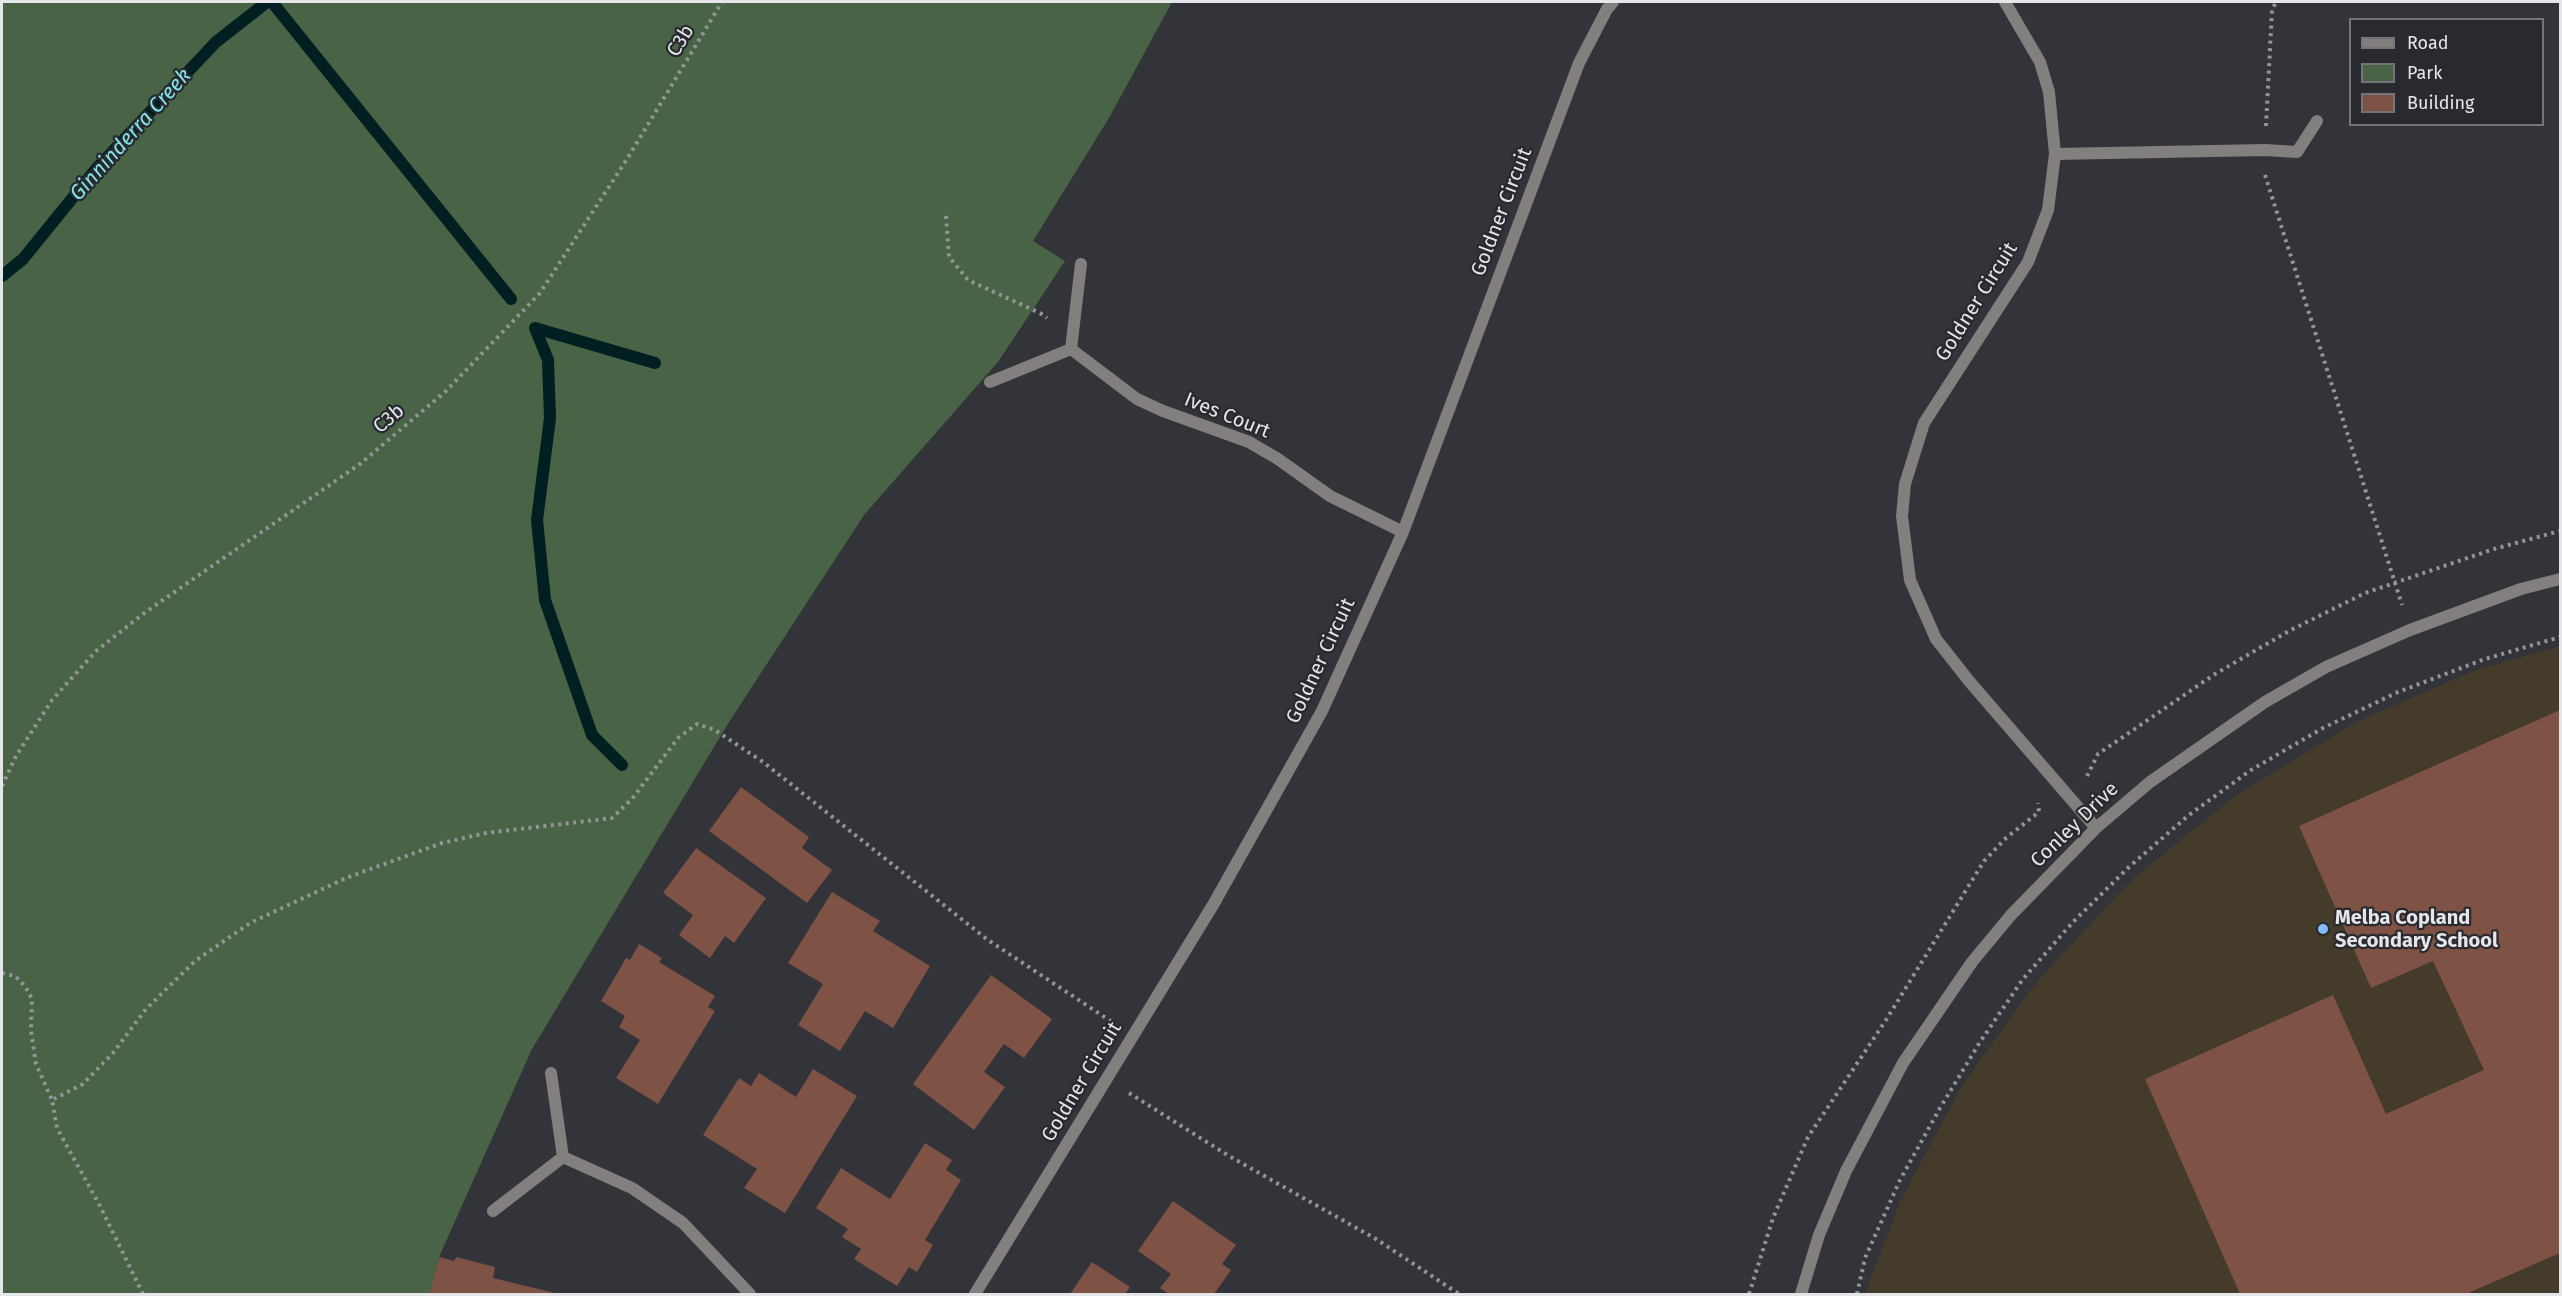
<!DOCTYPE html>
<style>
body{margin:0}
#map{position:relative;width:2562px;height:1296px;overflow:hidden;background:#323439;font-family:"Fira Sans",sans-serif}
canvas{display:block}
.frame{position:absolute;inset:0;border:3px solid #e4e6e9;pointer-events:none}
.legend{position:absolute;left:2349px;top:18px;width:195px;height:108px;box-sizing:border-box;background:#282a2f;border:2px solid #737579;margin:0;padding:8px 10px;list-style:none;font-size:18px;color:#e4e6e9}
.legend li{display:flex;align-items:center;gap:12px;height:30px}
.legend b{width:30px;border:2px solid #737579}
</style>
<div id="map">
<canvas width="2562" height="1296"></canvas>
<div class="frame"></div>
<ul class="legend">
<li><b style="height:8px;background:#827f7e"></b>Road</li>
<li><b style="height:16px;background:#486345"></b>Park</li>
<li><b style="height:16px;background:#7e5244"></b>Building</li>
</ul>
</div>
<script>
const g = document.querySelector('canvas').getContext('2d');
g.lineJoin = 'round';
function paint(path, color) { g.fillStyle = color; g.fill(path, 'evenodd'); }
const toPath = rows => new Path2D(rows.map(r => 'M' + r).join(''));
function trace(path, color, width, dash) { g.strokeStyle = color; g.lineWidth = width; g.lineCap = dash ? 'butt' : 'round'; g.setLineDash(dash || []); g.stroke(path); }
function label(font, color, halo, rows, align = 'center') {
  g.font = font + ' "Fira Sans",sans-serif'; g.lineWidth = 4.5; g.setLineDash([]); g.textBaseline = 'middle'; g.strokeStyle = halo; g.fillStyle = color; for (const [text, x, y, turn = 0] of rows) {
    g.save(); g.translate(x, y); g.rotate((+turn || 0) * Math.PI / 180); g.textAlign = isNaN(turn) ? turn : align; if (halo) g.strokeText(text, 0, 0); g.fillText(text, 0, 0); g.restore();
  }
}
paint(toPath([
 [2560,646,2560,1294,1865,1294,1900,1202,1961,1087,2037,981,2134,878,2235,796,2356,722,2476,670]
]), '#443b2a');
paint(toPath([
 [2,2,1172,2,1109,118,1033,241,1065,261,998,362,864,515,729,722,532,1049,439,1257,430,1294,2,1294]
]), '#486345');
trace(toPath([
 [272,2,511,299],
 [2,276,23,259,96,169,216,42,267,2],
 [535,328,548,360,550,418,537,520,545,600,592,735,622,765],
 [535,328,655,363]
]), '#001f21', 12);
paint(toPath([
 [2560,710,2560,1253,2466,1294,2240,1294,2145,1079,2333,995,2386,1114,2484,1070,2433,961,2371,988,2299,826],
 [741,787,809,837,802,848,832,870,807,903,709,831],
 [696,848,766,898,734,943,725,936,710,958,679,935,693,915,663,893],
 [832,892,880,921,873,931,930,966,893,1028,865,1011,840,1051,798,1025,823,984,788,963],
 [639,944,662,958,659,962,715,996,708,1007,715,1011,658,1104,616,1078,640,1040,619,1027,625,1016,601,1001,626,958,630,960],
 [991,975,1052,1019,1024,1058,1004,1044,984,1072,1005,1087,974,1130,913,1084],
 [813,1069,857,1096,785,1213,744,1188,757,1169,703,1135,739,1078,751,1086,759,1073,796,1097],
 [925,1143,952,1160,946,1170,961,1180,925,1240,933,1245,917,1272,909,1267,897,1286,854,1259,861,1249,842,1237,848,1229,816,1208,841,1168,890,1199],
 [1173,1201,1236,1245,1222,1264,1231,1270,1214,1294,1169,1294,1160,1288,1171,1274,1138,1251],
 [439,1257,454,1261,456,1257,495,1267,493,1278,559,1294,430,1293],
 [1092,1262,1130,1287,1125,1294,1070,1294]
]), '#7e5244');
trace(toPath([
 [2266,126,2272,10,2276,2],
 [2265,175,2402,605],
 [946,216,949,257,968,280,1044,315,1047,318],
 [2087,776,2098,754,2215,674,2289,631,2365,593,2494,549,2560,531],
 [2,786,16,756,52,700,96,651,147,611,360,464,446,391,540,293,627,159,722,2],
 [2,973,15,976,25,986,32,999,31,1031,36,1064,52,1100],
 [1129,1093,1229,1156,1376,1239,1459,1294],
 [143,1294,100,1206,57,1128,52,1100,83,1084,113,1053,146,1009,195,961,250,923,346,878,442,843,486,833,612,818,632,799,678,738,697,724,715,730,763,762,988,940,1112,1022],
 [1749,1294,1773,1218,1808,1137,1886,1020,1984,861,2006,838,2039,812,2038,803],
 [1857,1294,1865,1258,1900,1180,1940,1108,1980,1042,2023,979,2073,922,2129,867,2189,815,2251,770,2323,728,2398,692,2485,659,2560,637]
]), '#939599', 4, [3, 4.5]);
trace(toPath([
 [2055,154,2265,150,2297,152,2317,121]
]), '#827f7e', 12);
trace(toPath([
 [2005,2,2040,62,2049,92,2055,154,2048,210,2028,262,1924,423,1905,484,1902,516,1910,580,1936,639,1969,681,2096,828],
 [1081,264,1071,349,1137,399,1163,411,1249,442,1278,459,1330,496,1403,532],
 [990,382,1071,349],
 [551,1073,563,1157,632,1188,683,1223,750,1294],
 [493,1211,563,1157],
 [975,1294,1213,905,1322,711,1403,532,1579,63,1607,9,1613,2],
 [1801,1294,1819,1235,1846,1171,1903,1063,1972,962,2011,915,2096,828,2150,782,2265,702,2326,667,2410,630,2521,589,2560,579]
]), '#827f7e', 12);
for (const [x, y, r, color] of [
 [2323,929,6,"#82bcfa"]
]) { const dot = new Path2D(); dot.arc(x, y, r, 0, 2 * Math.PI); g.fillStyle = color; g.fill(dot); trace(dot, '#282a2f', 2); }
label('20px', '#e4e6e9', '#282a2f', [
 ["C3b",681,41,-59],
 ["Goldner Circuit",1502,212,-69],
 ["Goldner Circuit",1977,302,-58],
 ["Ives Court",1227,416,22],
 ["C3b",389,419,-40],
 ["Goldner Circuit",1321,661,-65],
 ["Conley Drive",2075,825,-44],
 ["Goldner Circuit",1082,1082,-59]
]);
label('bold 20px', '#e4e6e9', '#282a2f', [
 ["Melba Copland",2335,918],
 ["Secondary School",2335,941]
], 'left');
label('italic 21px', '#82e5e8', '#282a2f', [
 ["Ginninderra Creek",131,135,-48]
]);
</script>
